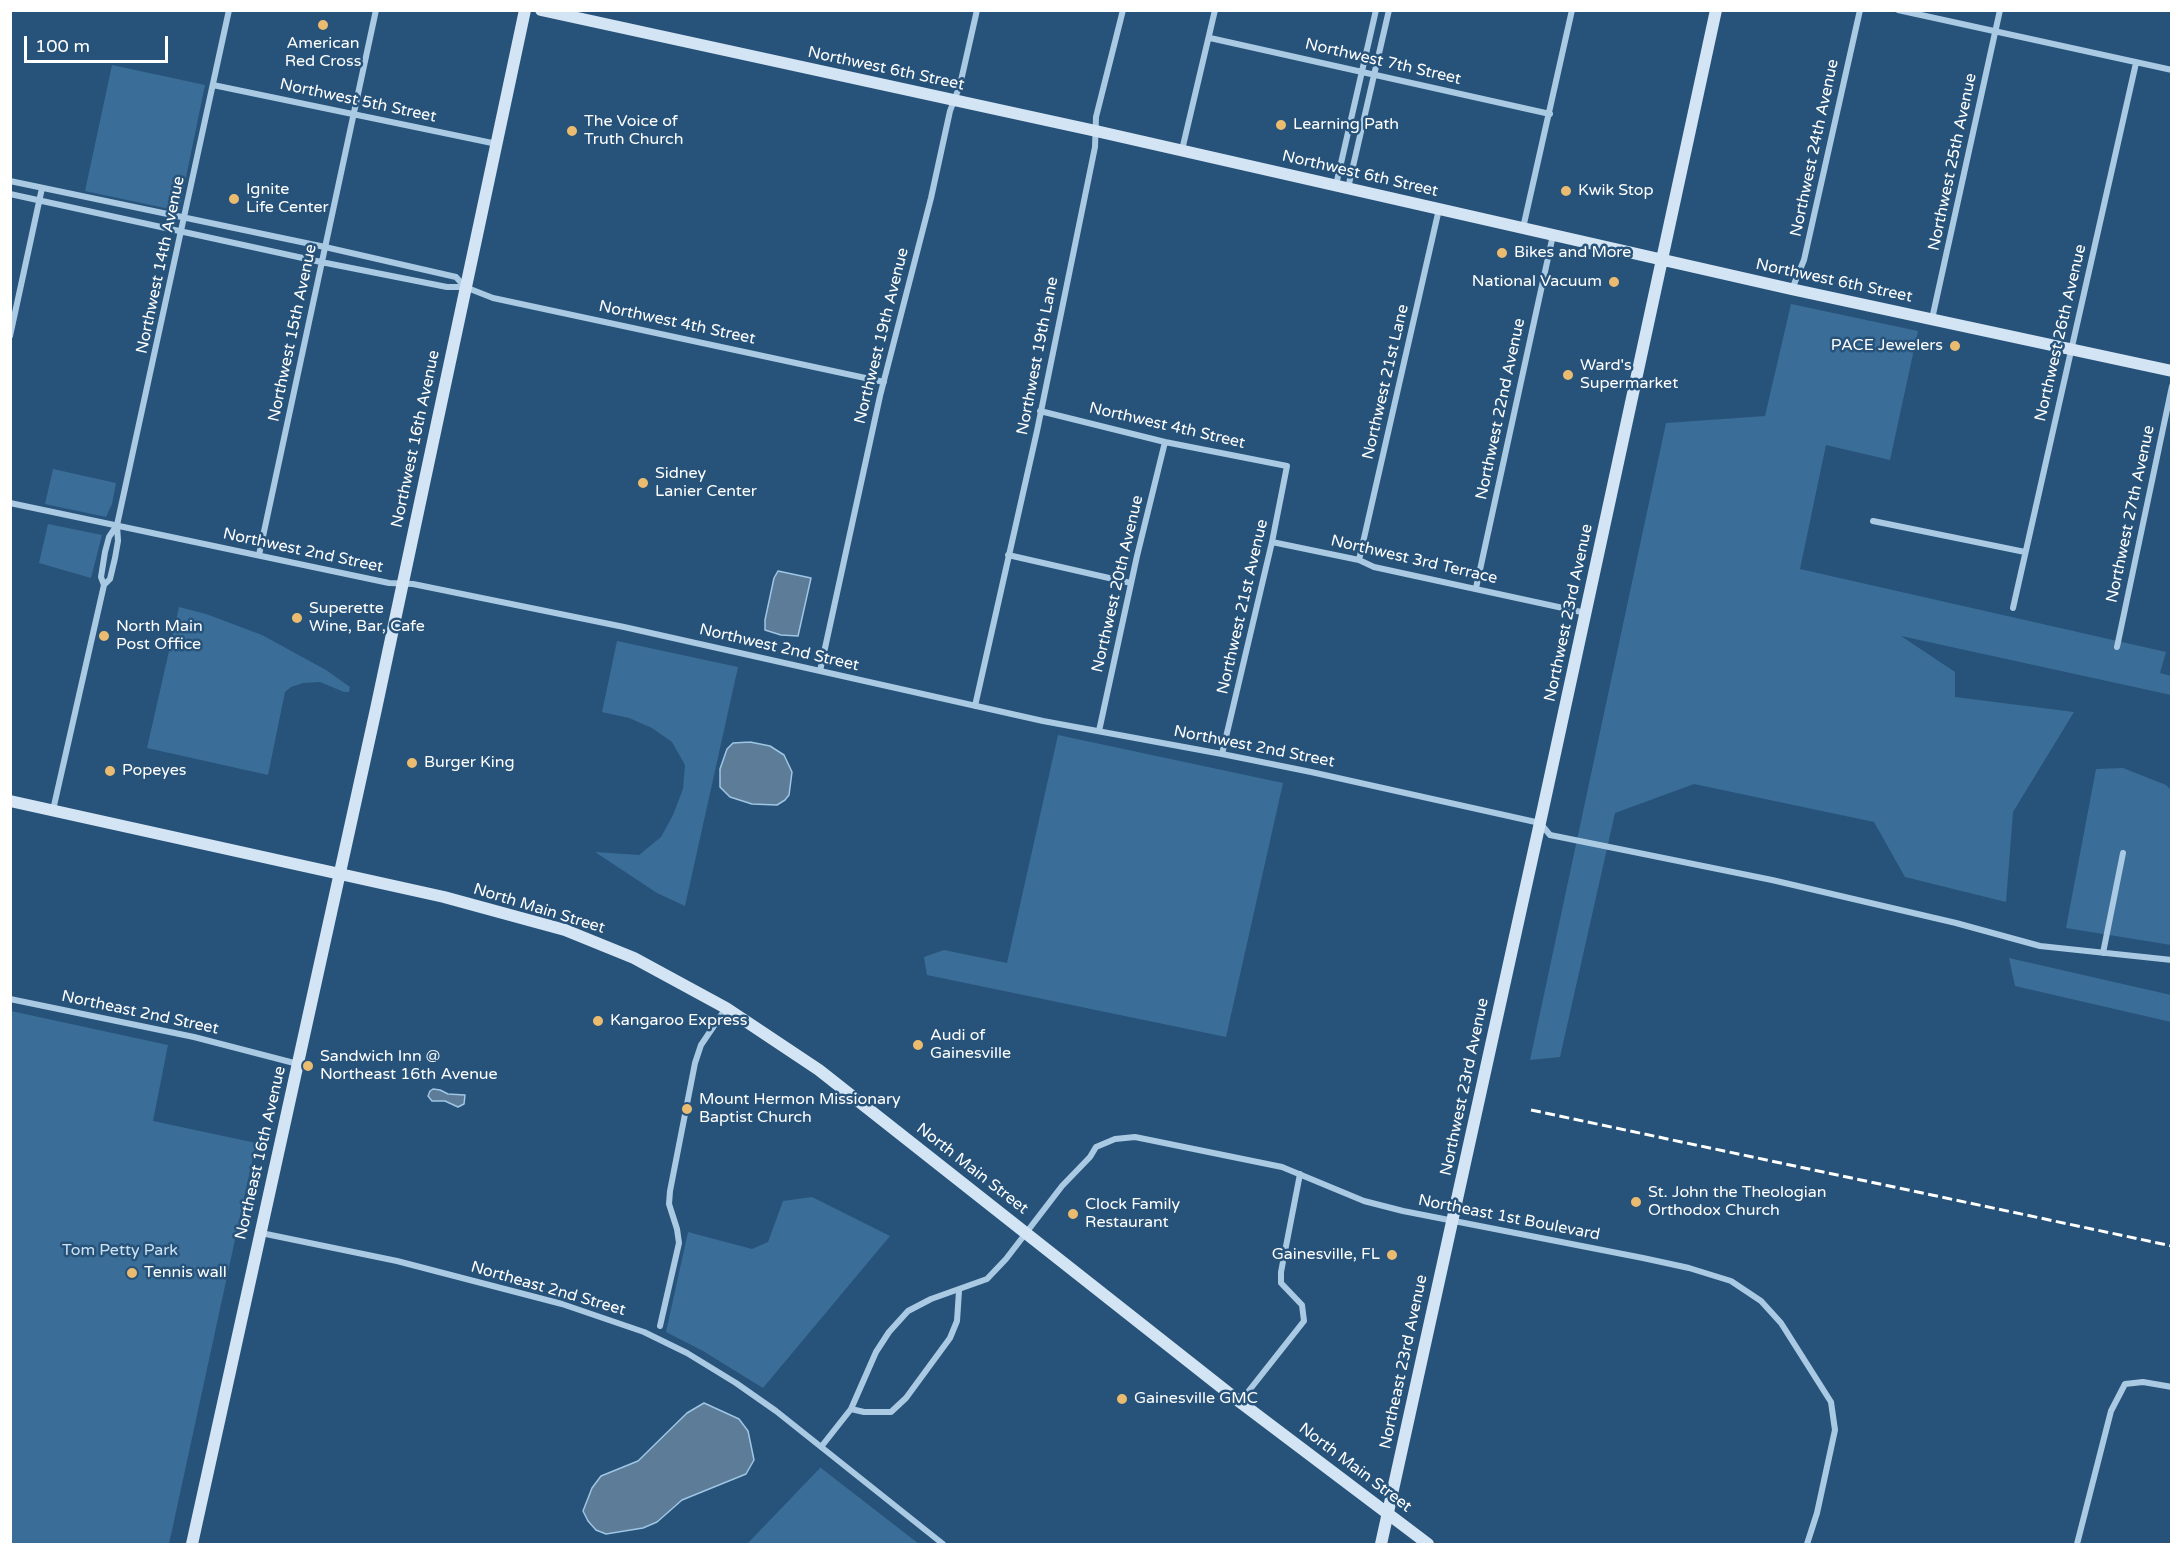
<!DOCTYPE html>
<style>
body{margin:0}
#map{position:relative;width:2182px;height:1555px;overflow:hidden;background:#27537a;font-family:"Varela Round",sans-serif}
canvas{display:block}
.frame{position:absolute;inset:0;border:12px solid #fff;pointer-events:none}
.scale{position:absolute;left:24px;top:36px;width:144px;height:27px;box-sizing:border-box;border:3px solid #fff;border-top:0;padding-left:8px;font-size:18px;line-height:21px;white-space:nowrap;color:#fff;-webkit-text-stroke:4px #27537a;paint-order:stroke}
</style>
<div id="map">
<canvas width="2182" height="1555"></canvas>
<div class="frame"></div>
<div class="scale">100 m</div>
</div>
<script>
const context = document.querySelector('canvas').getContext('2d');
context.lineJoin = 'round';
function fillPath(path, color) {
  context.fillStyle = color;
  context.fill(path, 'evenodd');
}
function toPath(rows) {
  const path = new Path2D();
  for (const r of rows) {
    path.moveTo(r[0], r[1]);
    for (let i = 2; i < r.length; i += 2) path.lineTo(r[i], r[i + 1]);
  }
  return path;
}
function trace(path, color, width, dash) {
  context.strokeStyle = color;
  context.lineWidth = width;
  context.lineCap = dash ? 'butt' : 'round';
  context.setLineDash(dash || []);
  context.stroke(path);
}
function write(font, color, halo, rows, align = 'center') {
  context.font = font + ' "Varela Round",sans-serif';
  context.lineWidth = 5;
  context.setLineDash([]);
  context.textBaseline = 'middle';
  context.strokeStyle = halo;
  context.fillStyle = color;
  for (const [text, x, y, turn = 0] of rows) {
    context.save();
    context.translate(x, y);
    context.rotate((+turn || 0) * Math.PI / 180);
    context.textAlign = isNaN(turn) ? turn : align;
    if (halo) context.strokeText(text, 0, 0);
    context.fillText(text, 0, 0);
    context.restore();
  }
}
const green = toPath([
 [112,65,205,85,179,211,85,191],
 [1791,304,1918,331,1890,460,1826,445,1800,569,2166,652,2160,673,2171,676,2171,695,1901,636,1955,672,1955,697,2074,712,2013,812,2006,902,1905,877,1874,822,1694,784,1615,813,1560,1057,1530,1060,1666,423,1765,416],
 [53,469,116,483,112,504,106,517,45,504],
 [48,524,102,535,91,578,39,563],
 [179,607,206,614,262,635,326,670,350,687,349,692,344,692,320,682,303,683,291,687,285,692,268,775,147,748],
 [617,641,738,667,685,906,657,893,595,852,639,855,661,837,673,815,683,789,685,765,672,742,652,728,629,718,602,712],
 [1058,735,1283,783,1226,1037,927,975,924,957,944,950,1007,963],
 [2123,768,2166,785,2172,791,2171,945,2066,928,2096,769],
 [2009,958,2171,995,2171,1022,2015,986],
 [11,1011,168,1045,153,1121,256,1143,169,1544,11,1544],
 [812,1197,890,1236,763,1388,703,1351,666,1332,688,1232,752,1249,768,1242,783,1201],
 [821,1467,821,1468,919,1544,747,1544]
]);
const water = toPath([
 [778,571,811,578,798,636,781,635,765,630,765,620,774,578,778,571],
 [750,742,770,746,784,755,792,772,789,795,785,800,777,805,752,804,730,797,720,787,720,769,727,749,733,743,750,742],
 [433,1089,440,1090,448,1094,465,1095,464,1104,458,1107,445,1101,432,1101,428,1096,430,1091,433,1089],
 [704,1403,739,1419,748,1431,754,1460,746,1474,682,1500,657,1522,643,1528,606,1534,596,1530,588,1521,583,1511,592,1488,601,1476,638,1461,687,1413,704,1403]
]);
const street = toPath([
 [1898,10,2172,70],
 [1210,38,1550,114],
 [213,85,497,144],
 [1182,150,1215,10],
 [10,181,325,247,456,277,465,287,493,298,884,382],
 [1336,185,1376,10],
 [1348,188,1389,10],
 [10,194,321,262,447,287,465,287],
 [1523,228,1572,10],
 [1792,289,1804,260,1860,10],
 [1932,319,2000,10],
 [10,336,42,188],
 [1040,411,1165,442,1287,466,1272,542,1222,754],
 [10,503,389,583,413,584,624,627,1043,721,1222,754,1311,772,1540,823,1550,835,1772,880,1956,923,2040,946,2172,960],
 [1873,521,2025,552],
 [1272,542,1359,560,1374,567,1586,613],
 [259,555,376,10],
 [1008,555,1131,583],
 [1359,560,1439,209],
 [104,585,101,577,105,552,109,537,117,525],
 [1476,588,1553,235],
 [2013,608,2136,63],
 [2117,647,2172,386],
 [820,671,880,396,931,198,950,111,960,85,977,10],
 [975,706,1037,431,1095,147,1096,117,1123,10],
 [1099,731,1137,556,1165,442],
 [53,810,104,585,110,579,115,558,118,541,117,525,229,10],
 [2103,953,2123,853],
 [10,999,194,1037,298,1064],
 [261,1233,397,1261,562,1304,644,1332,687,1353,736,1383,776,1411,943,1544],
 [660,1326,679,1243,677,1229,669,1204,670,1191,695,1063,701,1045,726,1008],
 [1240,1402,1304,1321,1302,1305,1281,1283,1281,1272,1300,1174],
 [851,1409,864,1412,891,1412,906,1398,950,1338,957,1321,959,1291],
 [821,1447,851,1409,876,1352,889,1332,908,1311,931,1299,987,1279,1006,1259,1062,1186,1090,1157,1096,1147,1115,1139,1135,1137,1282,1167,1364,1201,1403,1211,1643,1258,1689,1268,1731,1281,1761,1301,1781,1323,1831,1402,1835,1430,1817,1513,1807,1544],
 [2077,1544,2111,1411,2125,1384,2143,1382,2172,1387]
]);
const secondary = toPath([
 [541,10,1096,131,1791,289,2172,371],
 [10,801,444,897,565,930,634,958,726,1008,819,1070,1240,1402,1428,1544],
 [192,1544,376,709,525,10],
 [1381,1544,1543,809,1716,10]
]);
const rail = toPath([
 [1531,1110,2172,1246]
]);
const markers = [
 [323,25,6,"#ebbc70"],
 [1281,125,6,"#ebbc70"],
 [572,131,6,"#ebbc70"],
 [1566,191,6,"#ebbc70"],
 [234,199,6,"#ebbc70"],
 [1502,253,6,"#ebbc70"],
 [1614,282,6,"#ebbc70"],
 [1955,346,6,"#ebbc70"],
 [1568,375,6,"#ebbc70"],
 [643,483,6,"#ebbc70"],
 [297,618,6,"#ebbc70"],
 [104,636,6,"#ebbc70"],
 [412,763,6,"#ebbc70"],
 [110,771,6,"#ebbc70"],
 [598,1021,6,"#ebbc70"],
 [918,1045,6,"#ebbc70"],
 [308,1066,6,"#ebbc70"],
 [687,1109,6,"#ebbc70"],
 [1636,1202,6,"#ebbc70"],
 [1073,1214,6,"#ebbc70"],
 [1392,1255,6,"#ebbc70"],
 [132,1273,6,"#ebbc70"],
 [1122,1399,6,"#ebbc70"]
];
const poiNames = [
 ["American",323,44,"center"],
 ["Red Cross",323,62,"center"],
 ["The Voice of",584,122],
 ["Truth Church",584,140],
 ["Learning Path",1293,125],
 ["Ignite",246,190],
 ["Life Center",246,208],
 ["Kwik Stop",1578,191],
 ["Bikes and More",1514,253],
 ["National Vacuum",1602,282,"right"],
 ["PACE Jewelers",1943,346,"right"],
 ["Ward's",1580,366],
 ["Supermarket",1580,384],
 ["Sidney",655,474],
 ["Lanier Center",655,492],
 ["Superette",309,609],
 ["Wine, Bar, Cafe",309,627],
 ["North Main",116,627],
 ["Post Office",116,645],
 ["Burger King",424,763],
 ["Popeyes",122,771],
 ["Kangaroo Express",610,1021],
 ["Audi of",930,1036],
 ["Gainesville",930,1054],
 ["Sandwich Inn @",320,1057],
 ["Northeast 16th Avenue",320,1075],
 ["Mount Hermon Missionary",699,1100],
 ["Baptist Church",699,1118],
 ["St. John the Theologian",1648,1193],
 ["Orthodox Church",1648,1211],
 ["Clock Family",1085,1205],
 ["Restaurant",1085,1223],
 ["Gainesville, FL",1380,1255,"right"],
 ["Tennis wall",144,1273],
 ["Gainesville GMC",1134,1399]
];
const streetNames = [
 ["Northwest 7th Street",1383,62,13],
 ["Northwest 6th Street",886,69,12],
 ["Northwest 5th Street",358,101,12],
 ["Northwest 24th Avenue",1815,148,-78],
 ["Northwest 25th Avenue",1953,162,-78],
 ["Northwest 6th Street",1360,174,13],
 ["Northwest 14th Avenue",161,265,-78],
 ["Northwest 6th Street",1834,281,12],
 ["Northwest 4th Street",677,323,12],
 ["Northwest 15th Avenue",293,333,-78],
 ["Northwest 26th Avenue",2061,333,-77],
 ["Northwest 19th Avenue",882,336,-76],
 ["Northwest 19th Lane",1038,356,-79],
 ["Northwest 21st Lane",1386,382,-77],
 ["Northwest 22nd Avenue",1501,409,-78],
 ["Northwest 4th Street",1167,426,13],
 ["Northwest 16th Avenue",416,439,-78],
 ["Northwest 27th Avenue",2131,514,-78],
 ["Northwest 2nd Street",303,551,12],
 ["Northwest 3rd Terrace",1414,560,13],
 ["Northwest 20th Avenue",1118,584,-77],
 ["Northwest 21st Avenue",1243,607,-77],
 ["Northwest 23rd Avenue",1569,613,-78],
 ["Northwest 2nd Street",779,648,13],
 ["Northwest 2nd Street",1254,747,11],
 ["North Main Street",539,909,17],
 ["Northeast 2nd Street",140,1013,12],
 ["Northwest 23rd Avenue",1465,1087,-78],
 ["Northeast 16th Avenue",261,1153,-77],
 ["North Main Street",972,1169,38],
 ["Northeast 1st Boulevard",1509,1218,11],
 ["Northeast 2nd Street",548,1289,16],
 ["Northeast 23rd Avenue",1404,1362,-78],
 ["North Main Street",1355,1468,37]
];
const parkNames = [
 ["Tom Petty Park",120,1251]
];
fillPath(green, '#3a6d97');
fillPath(water, '#5c7c98');
trace(water, '#9fc6e4', 1.5);
trace(street, '#aacae3', 6);
trace(secondary, '#d3e4f4', 12);
trace(rail, '#fff', 3, [10, 4.5]);
for (const [x, y, r, color] of markers) {
  const dot = new Path2D();
  dot.arc(x, y, r, 0, 2 * Math.PI);
  context.fillStyle = color;
  context.fill(dot);
  trace(dot, '#27537a', 2);
}
write('16px', '#fff', '#27537a', poiNames, 'left');
write('16px', '#fff', '#27537a', streetNames);
write('16px', '#cde2f3', '#27537a', parkNames);
</script>
